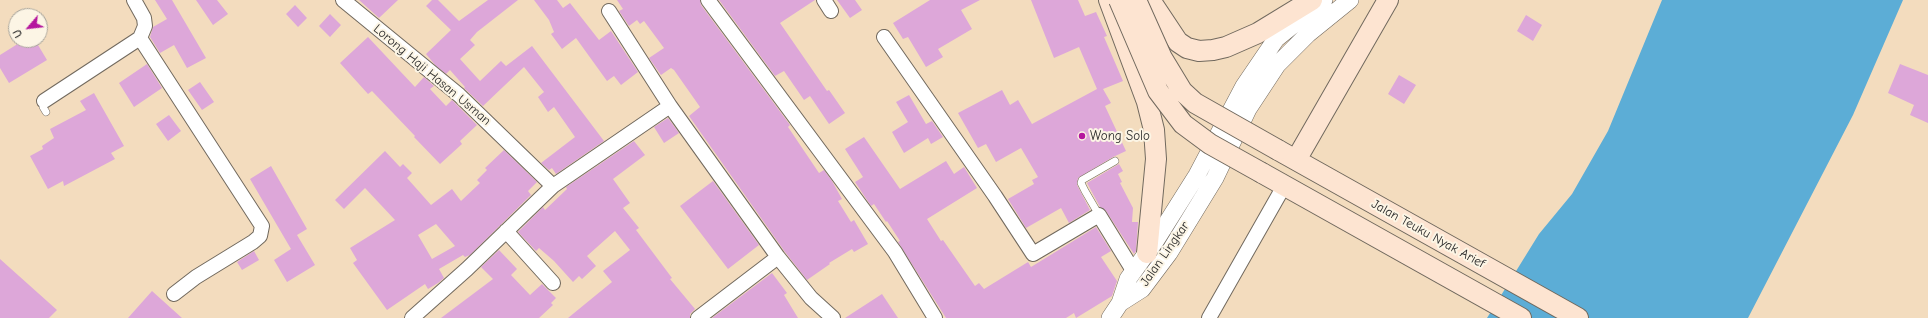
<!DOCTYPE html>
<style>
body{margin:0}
#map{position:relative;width:1928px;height:318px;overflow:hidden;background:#f3dcbe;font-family:"Comic Neue",sans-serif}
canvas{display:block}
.north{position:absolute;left:8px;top:8px;width:40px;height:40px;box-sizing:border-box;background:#fcf5e5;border:1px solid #a8a49b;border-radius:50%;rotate:242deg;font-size:11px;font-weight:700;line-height:16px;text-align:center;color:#2b2b2b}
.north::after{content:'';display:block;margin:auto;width:14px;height:18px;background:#b5179e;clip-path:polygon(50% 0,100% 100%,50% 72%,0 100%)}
</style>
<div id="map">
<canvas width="1928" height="318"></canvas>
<div class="north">U</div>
</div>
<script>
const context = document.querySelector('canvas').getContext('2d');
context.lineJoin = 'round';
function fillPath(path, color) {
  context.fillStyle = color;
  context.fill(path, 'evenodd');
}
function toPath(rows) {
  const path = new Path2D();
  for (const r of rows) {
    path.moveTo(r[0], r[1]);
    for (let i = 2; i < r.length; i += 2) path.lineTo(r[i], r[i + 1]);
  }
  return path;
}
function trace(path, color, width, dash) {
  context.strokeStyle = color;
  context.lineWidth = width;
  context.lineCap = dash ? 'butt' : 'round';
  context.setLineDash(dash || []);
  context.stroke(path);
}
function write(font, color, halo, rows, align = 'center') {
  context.font = font + ' "Comic Neue",sans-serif';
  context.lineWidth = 4;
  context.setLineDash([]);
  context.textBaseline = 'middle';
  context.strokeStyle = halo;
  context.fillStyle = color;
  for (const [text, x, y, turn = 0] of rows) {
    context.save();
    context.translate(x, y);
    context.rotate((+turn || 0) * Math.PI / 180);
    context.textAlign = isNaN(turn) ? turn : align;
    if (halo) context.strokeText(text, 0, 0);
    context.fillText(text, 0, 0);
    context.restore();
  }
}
const water = toPath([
 [1662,0,1903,0,1853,115,1748,318,1487,318,1539,234,1572,194,1608,131]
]);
const building = toPath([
 [155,0,172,0,206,58,187,68,174,45,160,53,150,37,153,27,167,19],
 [196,0,217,0,228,14,213,25],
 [359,0,398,0,379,18],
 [432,0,438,0,459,21,488,0,518,0,477,32,470,40,475,45,460,59,480,81,501,61,506,66,532,46,604,141,556,174,552,168,549,170,541,163,575,137,554,107,548,112,538,97,544,92,524,67,483,106,464,88,465,87,450,70,446,74,436,66,426,54,451,30,426,6],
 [534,0,557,0,563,8,570,3,599,40,611,31,638,72,621,85,614,76,607,81,576,38,562,49,551,34,554,32,549,20],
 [617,0,700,0,701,5,790,125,788,127,819,173,824,170,832,181,842,199,838,201,851,222,854,220,868,244,854,252,852,249,829,263,830,264,807,280,785,252,689,116,700,107,674,70,671,68,661,75,649,58,664,48,644,21,640,24,637,20,629,26,619,11,623,9],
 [719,0,815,0,780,23,827,91,829,90,845,113,829,124,810,96,804,100,784,71,775,76],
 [837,0,855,0,862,10,850,18],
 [930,0,980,0,961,10,972,29,938,49,943,57,926,67,908,37,903,39,893,23],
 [1031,0,1078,0,1085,16,1096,12,1107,36,1104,37,1123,81,1103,89,1111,103,1105,106,1126,151,1113,157,1078,178,1077,185,1090,210,1069,223,1061,208,1026,228,1008,199,1034,184,1032,180,1038,177,1021,148,996,162,986,144,978,148,958,113,1002,90,1010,105,1018,100,1032,124,1097,89,1079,47,1054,58],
 [295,5,307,18,298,27,286,14],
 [330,14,341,25,330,37,319,26],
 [1526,15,1542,25,1533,41,1517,31],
 [368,37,415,87,424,77,434,86,430,89,446,106,452,100,477,125,460,141,462,144,440,164,414,137,415,136,372,91,368,94,340,63],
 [24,40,35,40,47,60,9,83,0,68,0,55],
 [147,64,162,88,134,107,119,83],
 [1900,64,1928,75,1928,123,1910,115,1914,105,1888,93],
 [1399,75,1416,85,1404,104,1388,94],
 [200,82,214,102,202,110,188,90],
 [94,93,124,146,111,153,115,159,64,186,63,181,48,189,30,156,43,149,42,146,54,138,50,129,86,110,80,101],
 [909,95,926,124,932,121,943,137,931,144,928,138,904,153,892,132,908,122,896,102],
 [169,115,181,131,168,141,156,124],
 [668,118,679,133,664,143,654,127],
 [864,137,900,189,946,161,954,174,964,167,977,188,927,219,941,241,943,240,975,286,979,283,984,289,1028,262,1031,267,1096,227,1111,251,1101,257,1117,281,1112,296,1076,318,1074,313,1066,318,946,318,898,242,900,241,887,221,886,222,874,204,871,206,855,182,863,177,845,149],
 [634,141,645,155,613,179,630,203,623,208,639,228,636,230,672,278,670,279,695,309,690,314,690,318,568,318,612,282,603,271,630,250,615,231,587,256,596,266,582,279,579,276,573,282,554,261,539,248,536,251,518,232,543,207,545,210,567,189,566,187],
 [504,150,537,182,528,191,531,195,470,255,465,257,463,255,439,269,444,278,438,283,428,289,425,284,387,310,353,263,357,260,350,248,395,220,365,188,344,209,335,200,385,151,400,167,403,164,412,173,407,178,431,205,452,189,461,201,480,183,477,180,487,170,485,168],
 [436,224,455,246,432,259,418,235],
 [1119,164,1123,171,1118,174,1122,182,1120,183,1133,208,1132,222,1138,222,1136,251,1134,254,1106,211,1100,207,1087,183],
 [271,166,307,229,297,235,315,265,287,282,274,260,291,249,250,179],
 [713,181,759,245,728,269,680,206],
 [499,250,517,269,511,275,530,295,542,284,556,298,551,303,553,305,539,318,441,318,493,279,481,267],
 [254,251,259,260,242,270,237,262],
 [0,259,57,310,49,318,0,318],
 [772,273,787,293,784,295,798,318,712,318],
 [152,291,182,318,128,318],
 [882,294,898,318,845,318]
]);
const service = toPath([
 [44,101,43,107,46,112],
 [1099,215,1085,191,1081,183,1082,180,1115,161]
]);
const minor = toPath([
 [343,0,459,95,553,186],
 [708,0,895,252,935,318],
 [824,0,831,11],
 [609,11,670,106],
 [884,37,995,196,1033,254,1099,215,1134,272],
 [140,38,262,226,260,236,253,242,196,277,174,294],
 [44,101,140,38,145,26,144,18,134,0],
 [506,231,553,283],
 [412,318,467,269,553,186,670,106,778,257,811,298,833,318],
 [698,318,778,257],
 [1209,318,1284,186]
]);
const tertiary = toPath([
 [1120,303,1142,289,1169,253,1215,178,1248,109,1277,65,1308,34,1350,0],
 [1110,318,1120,303,1128,279,1156,240,1197,175,1244,86,1276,39,1324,0]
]);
const secondary = toPath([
 [1109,0,1147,102,1154,130,1156,159,1147,253],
 [1150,0,1178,42,1187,48,1199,51,1213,50,1226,47,1258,33,1312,0],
 [1278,150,1578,318],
 [1296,160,1388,0],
 [1262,173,1521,318]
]);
const secondaryBridge = toPath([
 [1119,0,1158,91,1183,124,1210,144,1262,173],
 [1136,0,1162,58,1182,91,1195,103,1278,150]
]);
const markers = [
 [1082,136,4,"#b5179e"]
];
const streetNames = [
 ["Lorong Haji Hasan Usman",432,75,40],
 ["Jalan Teuku Nyak Arief",1428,234,29],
 ["Jalan Lingkar",1165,254,-55]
];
const poiNames = [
 ["Wong Solo",1090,136]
];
fillPath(water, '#5cadd6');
fillPath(building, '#dda7d9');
trace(service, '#71695e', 8);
trace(minor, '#71695e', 16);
trace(tertiary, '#71695e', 18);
trace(secondary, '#71695e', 22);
trace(service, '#fff', 7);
trace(minor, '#fff', 14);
trace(tertiary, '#fff', 17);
trace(secondary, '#fde4d1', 20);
trace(secondaryBridge, '#71695e', 22, []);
trace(secondaryBridge, '#fde4d1', 20);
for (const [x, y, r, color] of markers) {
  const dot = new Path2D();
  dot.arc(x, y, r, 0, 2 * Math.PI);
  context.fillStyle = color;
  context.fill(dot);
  trace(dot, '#fcf5e5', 1.5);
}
write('13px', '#2b2b2b', '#fcf5e5', streetNames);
write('13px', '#2b2b2b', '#fcf5e5', poiNames, 'left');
</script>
